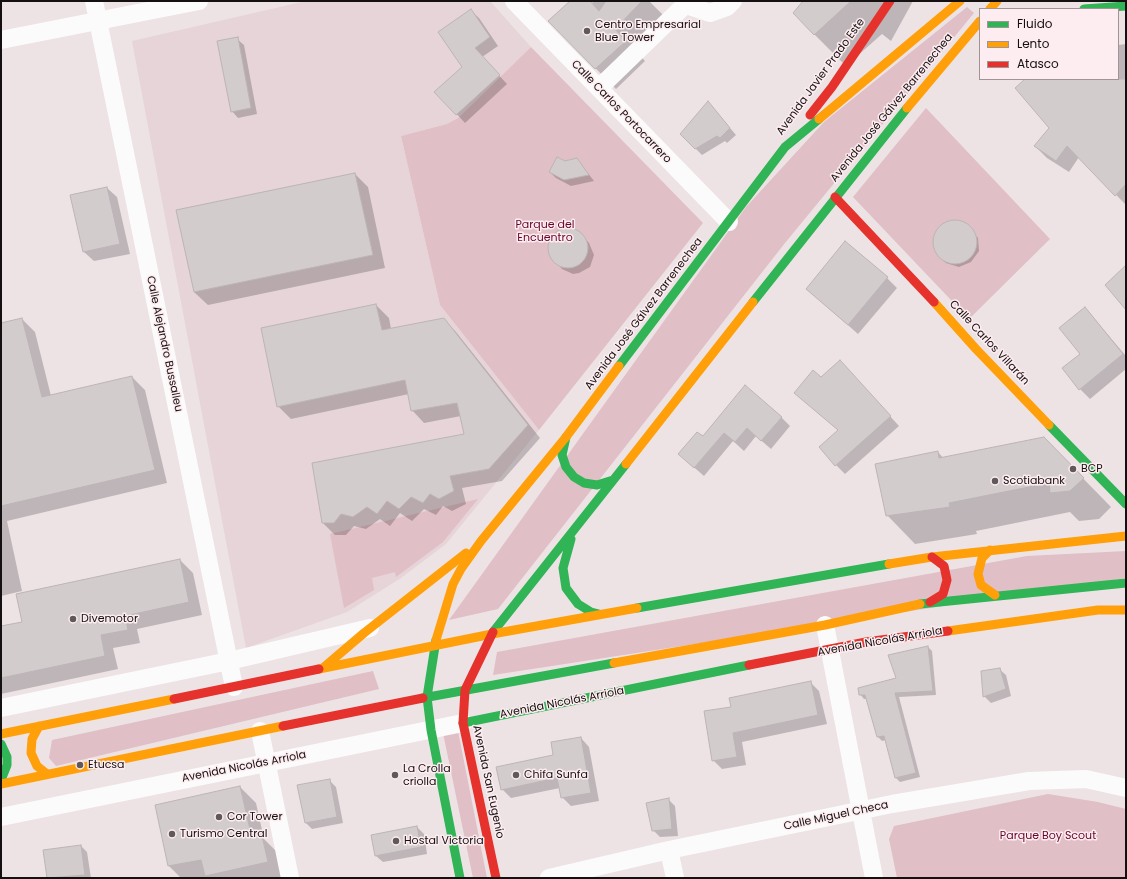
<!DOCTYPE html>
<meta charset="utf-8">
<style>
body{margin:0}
#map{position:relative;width:1127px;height:879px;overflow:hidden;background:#ede3e5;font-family:Poppins,sans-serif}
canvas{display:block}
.frame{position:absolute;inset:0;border:2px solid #140f10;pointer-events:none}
.legend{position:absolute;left:979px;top:8px;width:140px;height:72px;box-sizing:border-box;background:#feedf0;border:1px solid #a09496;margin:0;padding:5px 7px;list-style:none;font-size:12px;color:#140f10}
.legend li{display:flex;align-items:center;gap:8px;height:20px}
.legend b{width:20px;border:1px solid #a09496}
</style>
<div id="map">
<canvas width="1127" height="879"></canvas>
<div class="frame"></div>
<ul class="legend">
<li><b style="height:5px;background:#30b455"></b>Fluido</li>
<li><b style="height:5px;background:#ff9f0a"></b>Lento</li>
<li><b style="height:5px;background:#e5322d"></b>Atasco</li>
</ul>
</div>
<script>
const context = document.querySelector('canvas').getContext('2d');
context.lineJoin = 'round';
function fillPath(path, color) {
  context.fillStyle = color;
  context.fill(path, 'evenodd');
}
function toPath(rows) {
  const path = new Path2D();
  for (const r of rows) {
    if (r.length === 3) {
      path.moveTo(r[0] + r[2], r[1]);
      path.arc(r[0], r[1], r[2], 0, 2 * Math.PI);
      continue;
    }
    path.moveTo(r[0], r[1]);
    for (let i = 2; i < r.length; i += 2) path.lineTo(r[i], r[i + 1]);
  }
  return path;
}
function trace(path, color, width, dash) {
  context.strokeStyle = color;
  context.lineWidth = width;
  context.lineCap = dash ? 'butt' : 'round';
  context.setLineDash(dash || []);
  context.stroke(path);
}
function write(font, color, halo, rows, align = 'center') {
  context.font = font + ' Poppins,sans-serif';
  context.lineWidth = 3;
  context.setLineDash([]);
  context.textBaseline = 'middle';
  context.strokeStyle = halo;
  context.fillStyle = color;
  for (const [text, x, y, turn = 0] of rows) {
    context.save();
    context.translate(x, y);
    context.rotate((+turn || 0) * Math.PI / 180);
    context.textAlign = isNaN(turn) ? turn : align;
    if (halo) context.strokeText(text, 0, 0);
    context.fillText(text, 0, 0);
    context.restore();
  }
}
const built = toPath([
 [306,1,490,1,531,47,458,118,447,124,401,136,440,305,539,430,446,544,401,578,347,612,246,648,132,41]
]);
const green = toPath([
 [967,7,974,13,785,243,498,609,449,620,746,207,824,122],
 [531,47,703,223,539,430,440,305,401,136,447,124,458,118],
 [926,108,1050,239,969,319,853,197],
 [478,499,443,542,396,577,395,572,372,578,374,590,344,608,330,534],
 [1126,551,1126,578,493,675,497,652,1027,556],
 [373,671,379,689,56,766,49,758,52,740],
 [458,731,487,878,473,878,443,733],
 [1048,794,1098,802,1126,809,1126,878,897,878,889,839,894,826]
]);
const shadow = toPath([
 [571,1,589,1,592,3,594,1,649,1,665,17,635,50,645,61,616,89,549,21],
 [805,1,913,1,891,41,882,34,846,66,814,34],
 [470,10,479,18,498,46,482,57,507,84,465,123,436,92,463,67],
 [237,39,244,45,257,114,238,118,232,111],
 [1126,44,1126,205,1079,157,1069,172,1047,158,1035,146,1050,128,1027,79,1118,79,1118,45],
 [708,102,736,135,727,143,725,141,702,155,681,134],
 [577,159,594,181,571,186,556,178,550,172,565,162],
 [355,174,368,187,385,268,208,305,194,292],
 [107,188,117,197,130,254,94,261,84,252],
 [951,221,965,224,978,238,979,251,971,262,959,267,946,263,937,254,933,240,939,227],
 [565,229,571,229,583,236,589,243,594,255,590,267,579,273,573,274,562,269,552,257,549,246,554,235],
 [887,278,897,288,858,334,807,289],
 [376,305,389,318,391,329,443,319,456,332,540,438,502,481,462,488,466,504,452,511,443,506,436,515,424,509,412,521,400,513,390,526,380,519,366,529,354,526,346,535,335,535,323,523,466,434,461,416,424,423,412,410,409,394,291,419,278,406],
 [1085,308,1126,356,1126,369,1090,399,1080,389],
 [22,319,35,332,51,396,132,377,145,390,167,483,7,521,22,591,1,596,1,324],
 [840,361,899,426,845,474,836,465,839,431,795,393,821,378],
 [781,417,790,426,771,449,756,436,744,451,733,441,704,476,689,463,703,438],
 [938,452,944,459,1070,465,1111,507,1099,519,1079,521,1070,512,976,531,977,534,915,544,887,515],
 [180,560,193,573,202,615,137,629,140,643,113,648,118,669,1,694,1,627,23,623],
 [928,647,932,651,936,695,899,697,920,777,900,782,896,778,886,740,882,741,878,737,868,699,864,699,860,694,898,679],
 [999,669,1006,675,1011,696,991,703,984,696],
 [810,682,819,691,827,724,742,742,746,765,722,769,713,760,732,707],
 [581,738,589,747,599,801,571,806,562,797,560,788,511,798,502,789],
 [329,780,336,787,343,823,312,829,306,823],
 [240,787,256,803,264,839,278,853,281,878,181,878,169,866,156,806],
 [668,799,675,806,678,836,660,837,653,830],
 [417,827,424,834,427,854,383,862,376,856],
 [81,846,87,852,91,878,48,878,44,851]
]);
const building = toPath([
 [570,1,590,1,599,11,606,1,642,1,615,29,626,41,595,69,548,21,570,1],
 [803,1,851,1,814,35,793,13,803,1],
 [471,9,490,37,475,48,500,75,456,115,434,92,462,67,438,32,471,9],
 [238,37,251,108,231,112,217,41,238,37],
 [1025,79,1126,79,1126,184,1115,196,1067,146,1056,161,1034,146,1049,128,1015,88,1025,79],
 [708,101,730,128,720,138,717,136,695,149,680,134,708,101],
 [557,157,565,161,577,158,589,175,564,180,549,172,557,157],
 [355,173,373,255,194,292,176,210,355,173],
 [107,187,120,244,83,252,70,195,107,187],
 [955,242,22],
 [568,248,20],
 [845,241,888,277,848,325,806,289,845,241],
 [1126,265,1126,310,1105,285,1126,265],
 [376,304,382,330,444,318,528,425,489,469,450,476,454,491,439,499,430,494,423,503,411,497,399,509,387,501,377,514,367,507,353,517,341,514,334,523,322,523,312,463,464,434,457,403,411,411,405,380,277,407,261,328,376,304],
 [1085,307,1123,354,1079,390,1062,368,1080,354,1059,328,1085,307],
 [22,318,42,397,132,376,155,470,1,506,1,323,22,318],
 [840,360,891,416,835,466,819,447,838,430,794,393,813,370,821,377,840,360],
 [745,385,782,417,761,441,747,428,735,442,724,433,694,468,678,454,697,432,703,436,745,385],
 [1044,437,1084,478,1070,491,1050,493,1049,483,949,503,950,507,886,516,875,464,938,451,939,458,1044,437],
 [180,559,189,602,125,616,128,630,101,635,105,656,1,678,1,626,22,622,16,594,180,559],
 [928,646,933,691,895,693,916,773,895,778,884,736,877,737,865,695,859,695,858,688,896,678,888,655,928,646],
 [1000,668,1006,689,983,697,981,671,1000,668],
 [811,681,818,715,733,733,737,757,712,761,704,711,731,707,729,698,811,681],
 [581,737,591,793,561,798,557,778,501,790,496,767,553,755,551,742,581,737],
 [330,779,337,817,305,823,297,785,330,779],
 [240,786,252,838,262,836,268,862,205,876,201,860,168,866,155,805,240,786],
 [669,798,672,829,652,831,646,803,669,798],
 [417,826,421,847,375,856,371,835,417,826],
 [81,845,85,875,47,878,43,850,81,845]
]);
const street = toPath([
 [94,1,234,687],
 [514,1,729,222],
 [687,1,692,7,710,13,727,7,733,1],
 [1,40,199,1],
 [599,88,688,2],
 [825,625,874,878],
 [1,708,229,661,370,628],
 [260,731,290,878],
 [1,817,463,723],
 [669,850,675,878],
 [549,878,669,850,892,804,1029,781,1086,779,1126,788]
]);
const fast = toPath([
 [1084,9,1126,6],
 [753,302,907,108],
 [619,366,785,147,819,119],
 [1049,425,1126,504],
 [566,437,562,455,566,467,574,477,584,483,597,485,613,480],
 [571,539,563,568,566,588,578,604,591,612,599,614],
 [920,604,1126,583],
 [637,608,889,564],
 [493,632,626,464],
 [436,640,427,697,431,730,460,878],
 [423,698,614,663],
 [463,723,749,665],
 [1,744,7,757,7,765,1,780]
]);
const slow = toPath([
 [990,9,997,1],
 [907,108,980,21],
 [819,119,960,1],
 [934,302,976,349,1049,425],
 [626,464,753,302],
 [990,550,982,558,978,574,981,585,995,595],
 [889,564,932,557,1126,536],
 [948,631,1098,610,1126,610],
 [436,640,453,584,461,569,481,541,566,437,619,366],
 [614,663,825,625,920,604],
 [323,668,364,633,466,553],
 [319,669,492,634,637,608],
 [39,726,32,739,31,753,37,766,47,774],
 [1,734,174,699],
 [1,784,283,726]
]);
const jam = toPath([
 [810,115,832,87,890,1],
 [835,197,934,302],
 [930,602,943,594,947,580,944,566,932,557],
 [493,632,465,690,463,723,496,878],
 [749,665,866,642,948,631],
 [174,699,319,669],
 [283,726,423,698]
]);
const markers = [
 [587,31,4,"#60595b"],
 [1073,469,4,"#60595b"],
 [995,481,4,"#60595b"],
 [73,619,4,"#60595b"],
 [80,765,4,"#60595b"],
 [395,775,4,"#60595b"],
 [516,775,4,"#60595b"],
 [219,817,4,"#60595b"],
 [172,834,4,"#60595b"],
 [396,841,4,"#60595b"]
];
const poiNames = [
 ["Centro Empresarial",595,25],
 ["Blue Tower",595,38],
 ["BCP",1081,469],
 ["Scotiabank",1003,481],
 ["Divemotor",81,619],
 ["Etucsa",88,765],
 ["La Crolla",403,769],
 ["criolla",403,782],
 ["Chifa Sunfa",524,775],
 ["Cor Tower",227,817],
 ["Turismo Central",180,834],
 ["Hostal Victoria",404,841]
];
const streetNames = [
 ["Avenida Javier Prado Este",821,77,-54],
 ["Avenida José Gálvez Barrenechea",892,108,-51],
 ["Calle Carlos Portocarrero",621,112,46],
 ["Avenida José Gálvez Barrenechea",644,314,-53],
 ["Calle Carlos Villarán",989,343,47],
 ["Calle Alejandro Bussalleu",164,344,78],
 ["Avenida Nicolás Arriola",880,642,-10],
 ["Avenida Nicolás Arriola",562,703,-11],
 ["Avenida Nicolás Arriola",244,767,-11],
 ["Avenida San Eugenio",488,782,78],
 ["Calle Miguel Checa",836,816,-12]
];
const parkNames = [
 ["Parque del",545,225],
 ["Encuentro",545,238],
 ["Parque Boy Scout",1048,836]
];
fillPath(built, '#e6d4d8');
fillPath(green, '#e0bfc6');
fillPath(shadow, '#0003');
fillPath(building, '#d3cccd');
trace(building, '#bcb4b6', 1);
trace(street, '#fcfbfb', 18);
trace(fast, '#30b455', 9);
trace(slow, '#ff9f0a', 9);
trace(jam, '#e5322d', 9);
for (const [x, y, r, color] of markers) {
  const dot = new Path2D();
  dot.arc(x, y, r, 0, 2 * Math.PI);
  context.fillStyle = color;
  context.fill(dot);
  trace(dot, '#feedf0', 1.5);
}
write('11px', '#140f10', '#feedf0', poiNames, 'left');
write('11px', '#140f10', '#feedf0', streetNames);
write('11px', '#67042d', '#feedf0', parkNames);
</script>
